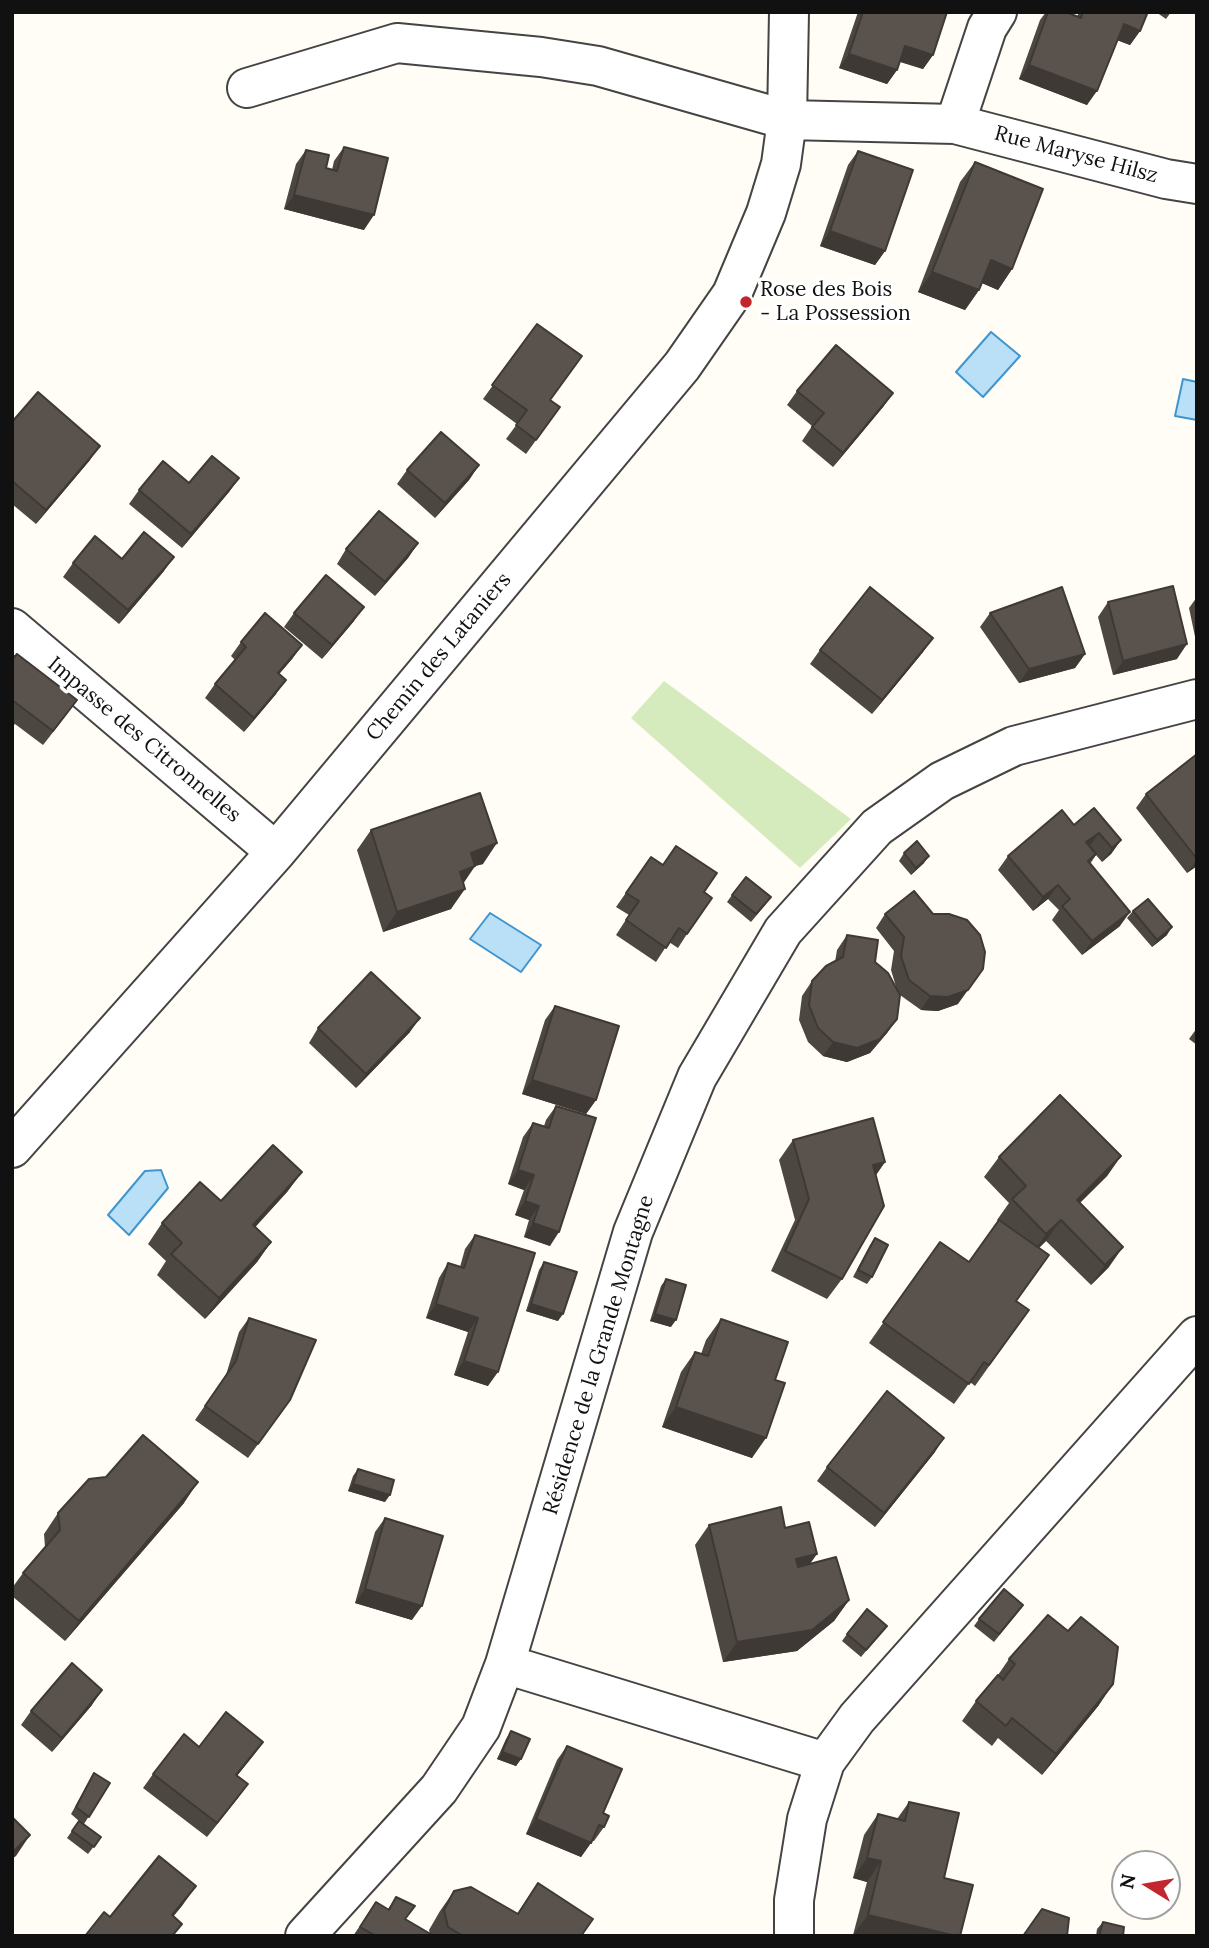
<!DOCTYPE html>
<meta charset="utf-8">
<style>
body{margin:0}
#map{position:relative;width:1209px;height:1948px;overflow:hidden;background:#fffdf5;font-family:Lora,serif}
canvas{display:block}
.frame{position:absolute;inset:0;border:14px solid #111;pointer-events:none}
.north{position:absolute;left:1111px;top:1850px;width:70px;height:70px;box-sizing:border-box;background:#fff;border:2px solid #a0a0a0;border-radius:50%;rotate:281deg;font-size:19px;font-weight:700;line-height:28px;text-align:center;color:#111}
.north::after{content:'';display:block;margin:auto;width:24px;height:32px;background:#c4262e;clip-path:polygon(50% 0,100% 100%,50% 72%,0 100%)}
</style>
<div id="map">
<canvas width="1209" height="1948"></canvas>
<div class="frame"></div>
<div class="north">N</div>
</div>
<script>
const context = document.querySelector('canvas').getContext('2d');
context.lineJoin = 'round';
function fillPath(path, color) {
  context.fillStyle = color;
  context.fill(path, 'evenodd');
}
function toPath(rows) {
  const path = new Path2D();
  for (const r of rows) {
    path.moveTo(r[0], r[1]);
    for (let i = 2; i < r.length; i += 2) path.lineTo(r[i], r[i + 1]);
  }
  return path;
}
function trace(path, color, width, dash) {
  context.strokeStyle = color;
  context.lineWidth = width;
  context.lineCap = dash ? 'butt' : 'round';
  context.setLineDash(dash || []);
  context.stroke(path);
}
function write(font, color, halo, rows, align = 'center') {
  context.font = font + ' Lora,serif';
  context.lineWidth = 7;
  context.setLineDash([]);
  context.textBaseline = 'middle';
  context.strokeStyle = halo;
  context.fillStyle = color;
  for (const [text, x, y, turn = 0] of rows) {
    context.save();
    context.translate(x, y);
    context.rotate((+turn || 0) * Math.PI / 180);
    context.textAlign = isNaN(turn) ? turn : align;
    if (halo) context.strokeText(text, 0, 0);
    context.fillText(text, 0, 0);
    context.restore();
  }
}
const green = toPath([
 [664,681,851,819,800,868,631,718]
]);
const water = toPath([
 [991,332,1020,356,983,397,956,372,991,332],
 [1183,379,1197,382,1197,420,1175,416,1183,379],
 [490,913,541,945,521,972,470,939,490,913],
 [161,1170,168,1188,129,1235,108,1215,145,1171,161,1170]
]);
const minor = toPath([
 [247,88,397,43,541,57,598,66,787,120,955,124,987,28,997,12],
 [955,124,1166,179,1197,184],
 [12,628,276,852],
 [12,1148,276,852,682,366,732,294,766,213,781,164,787,120,789,12],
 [505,1664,825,1762],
 [305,1936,439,1789,481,1727,505,1664,633,1232,697,1077,783,931,877,827,942,781,1014,746,1197,699],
 [794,1936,794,1900,807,1819,825,1762,857,1718,1197,1336]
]);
const wall = toPath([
 [858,12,947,12,933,55,923,69,900,62,897,70,887,84,839,68],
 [1046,12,1066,12,1077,17,1079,12,1142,12,1140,31,1130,45,1117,40,1087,105,1019,79,1040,20],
 [1156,12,1171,12,1166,19],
 [344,147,364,230,284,209,296,164,306,150,326,168,332,170,334,161],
 [858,151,885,251,875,265,820,246,848,165],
 [975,162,1012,269,998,290,982,283,979,290,965,310,918,292,960,182],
 [537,324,550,400,560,407,526,454,506,439,517,424,483,399],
 [797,391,893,393,883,407,833,467,802,441,812,426,787,405],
 [12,422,90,460,36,524,12,504],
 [479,465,469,480,435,518,397,484,407,470],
 [239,478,229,492,182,548,129,504,139,490,189,483],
 [418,543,408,558,375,596,337,564,346,549],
 [122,559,164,571,119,624,63,577,73,563],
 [1197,597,1197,646,1189,608],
 [1108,602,1177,659,1113,675,1098,617],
 [294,613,354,621,322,659,284,627],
 [990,613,1085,654,1075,668,1019,683,980,627],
 [241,642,302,645,292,659,279,674,276,694,244,732,205,698,215,684,235,660,231,656],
 [820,650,923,652,872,714,810,664],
 [12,660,77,700,43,745,15,724,12,727],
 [1197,754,1197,866,1187,873,1136,808,1146,794],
 [1074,825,1121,840,1111,854,1102,862,1096,855,1090,864,1120,926,1082,955,1052,920,1059,910,1048,899,1033,911,998,870,1008,856],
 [371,830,483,864,475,866,463,883,451,909,383,932,357,850],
 [904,853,924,863,911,875,899,861],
 [651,857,704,892,687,934,678,948,669,942,656,962,616,935,629,915,616,907],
 [732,895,766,904,751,922,727,902],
 [1133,911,1167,935,1152,947,1127,918],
 [885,914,958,1004,938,1011,921,1010,900,995,897,1019,887,1033,870,1053,847,1062,823,1056,808,1042,799,1020,802,996,812,981,835,962,837,950,847,935,875,962,897,990,891,970,894,951,876,928],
 [555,1006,596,1100,586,1114,522,1094,545,1020],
 [318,1028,410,1032,356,1088,309,1043],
 [1197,1028,1197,1045,1189,1039],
 [556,1106,550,1246,524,1237,529,1220,515,1215,524,1190,508,1184,523,1137,533,1123,544,1126,546,1120],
 [793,1140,885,1162,876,1175,842,1279,827,1299,771,1271,795,1220,779,1160],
 [1121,1156,1107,1176,1080,1203,1109,1267,1091,1285,1046,1241,1039,1248,1016,1301,1029,1310,975,1386,970,1382,954,1404,869,1343,940,1242,969,1262,998,1221,997,1220,1009,1203,984,1177,999,1157],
 [302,1172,287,1192,255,1227,271,1242,257,1262,205,1319,157,1275,166,1261,148,1244,162,1223],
 [475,1235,488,1386,454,1375,468,1332,426,1318,439,1278,448,1263,460,1267,465,1249],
 [875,1238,872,1277,867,1284,853,1277,870,1245],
 [544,1262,558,1321,526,1311,539,1270],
 [666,1279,671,1327,650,1321,661,1286],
 [249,1318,290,1400,248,1458,195,1420,226,1375,239,1332],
 [721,1319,775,1380,752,1458,662,1427,681,1372,695,1352,701,1354,706,1340],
 [935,1452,875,1527,817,1481,827,1467],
 [358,1469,385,1502,348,1491,353,1476],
 [184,1503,65,1641,12,1596,12,1588,23,1573,45,1547,44,1534,58,1513],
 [385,1518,412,1620,355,1603,375,1532],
 [709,1525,785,1528,810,1564,849,1600,834,1621,797,1651,723,1662,695,1545],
 [1018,1612,994,1642,974,1626,979,1619],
 [887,1626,861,1657,842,1641,847,1634],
 [1009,1659,1099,1705,1042,1775,998,1738,992,1746,962,1721,976,1701,998,1675],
 [92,1705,52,1752,21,1725,31,1711],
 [511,1731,521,1759,516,1766,497,1759,506,1739],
 [263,1742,237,1776,248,1784,207,1837,143,1788,153,1774,199,1747],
 [567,1746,603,1813,604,1827,594,1841,592,1841,581,1857,526,1834,557,1760],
 [94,1773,110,1783,84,1824,101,1837,88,1854,67,1838,79,1821,71,1814],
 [909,1802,944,1878,853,1935,867,1882,853,1878,864,1835,878,1814,897,1819],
 [538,1883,581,1936,353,1936,376,1902,388,1909,396,1897,405,1919,430,1934,429,1930,440,1911,454,1891,517,1914],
 [1103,1922,1123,1936,1096,1936,1097,1929]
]);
const shadedWall = toPath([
 [1124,24,1140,31,1130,45,1114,39],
 [905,46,933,55,923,69,895,60],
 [849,54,897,70,887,84,839,68],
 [1029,65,1097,91,1087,105,1019,79],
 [294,195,374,215,364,230,284,209],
 [830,231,885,251,875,265,820,246],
 [991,260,1012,269,998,290,977,281],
 [932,272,979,290,965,310,918,292],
 [893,393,883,407,833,467,843,453],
 [100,446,90,460,36,524,46,510],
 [479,465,469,480,435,518,445,503],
 [239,478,229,492,182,548,191,534],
 [418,543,408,558,375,596,385,582],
 [174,557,164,571,119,624,128,610],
 [364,607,354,621,322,659,332,645],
 [933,638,923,652,872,714,882,700],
 [1187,644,1177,659,1113,675,1123,661],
 [302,645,292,659,268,687,278,673],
 [1085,654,1075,668,1019,683,1029,669],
 [286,680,276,694,244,732,254,718],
 [77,700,67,714,43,745,53,731],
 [1099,833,1089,847,1086,842],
 [1121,840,1111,854,1102,862,1112,848],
 [497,843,483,864,475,866,461,887,445,892,471,853],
 [929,856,924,863,911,875,916,868],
 [1197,860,1197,866,1187,873],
 [1058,885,1048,899,1033,911,1043,897],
 [465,889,451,909,383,932,397,912],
 [1130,912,1120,926,1082,955,1092,941],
 [1172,927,1167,935,1152,947,1157,940],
 [983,969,958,1004,938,1011,921,1010,930,996],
 [420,1018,410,1032,356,1088,366,1074],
 [897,1019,887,1033,870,1053,847,1062,823,1056,833,1042],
 [532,1080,596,1100,586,1114,522,1094],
 [1121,1156,1107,1176,1062,1220,1077,1200],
 [885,1162,871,1182,873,1165],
 [518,1170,534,1175,524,1190,508,1184],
 [302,1172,287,1192,239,1245,253,1225],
 [525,1201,539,1206,529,1220,515,1215],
 [1061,1220,1046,1241,1032,1254,1046,1234],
 [533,1223,559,1232,550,1246,524,1237],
 [271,1242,257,1262,205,1319,219,1298],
 [1123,1247,1109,1267,1091,1285,1105,1265],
 [436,1304,478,1318,468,1332,426,1318],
 [531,1304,563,1314,558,1321,526,1311],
 [655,1314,676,1320,671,1327,650,1321],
 [464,1361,498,1372,488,1386,454,1375],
 [676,1407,766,1438,752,1458,662,1427],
 [944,1438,935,1452,875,1527,884,1513],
 [198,1482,184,1503,65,1641,79,1621],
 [353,1484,390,1495,385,1502,348,1491],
 [817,1554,803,1574,782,1579,796,1559],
 [365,1589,422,1606,412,1620,355,1603],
 [849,1600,834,1621,797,1651,723,1662,737,1642],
 [1113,1684,1099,1705,1042,1775,1056,1754],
 [102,1690,92,1705,52,1752,62,1738],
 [263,1742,253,1756,226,1789,236,1775],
 [502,1752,521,1759,516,1766,497,1759],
 [248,1784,238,1798,207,1837,217,1823],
 [536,1819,591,1843,581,1857,526,1834],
 [30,1835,16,1856,12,1859,12,1853],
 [867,1858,881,1861,867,1882,853,1878],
 [196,1886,182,1906,158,1935,172,1915],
 [868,1915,956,1936,853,1935]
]);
const building = toPath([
 [863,12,947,12,933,55,905,46,897,70,849,54,863,12],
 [1048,12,1066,12,1081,18,1083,12,1142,12,1147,14,1140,31,1124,24,1097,91,1029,65,1048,12],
 [344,147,388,158,374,215,294,195,306,150,329,155,326,168,337,171,344,147],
 [858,151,913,170,885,251,830,231,858,151],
 [975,162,1043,189,1012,269,991,260,979,290,932,272,975,162],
 [537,324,582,356,550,400,560,407,536,440,516,425,527,410,492,385,537,324],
 [836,345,893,393,843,453,812,427,824,413,797,391,836,345],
 [38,392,100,446,46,510,12,481,12,422,38,392],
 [441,432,479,465,445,503,407,470,441,432],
 [212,456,239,478,191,534,139,490,163,461,189,483,212,456],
 [379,511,418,543,385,582,346,549,379,511],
 [144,532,174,557,128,610,73,563,95,536,122,559,144,532],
 [326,575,364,607,332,645,294,613,326,575],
 [1173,586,1187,644,1123,661,1108,602,1173,586],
 [870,587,933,638,882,700,820,650,870,587],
 [1062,587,1085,654,1029,669,990,613,1062,587],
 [265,613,302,645,278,673,286,680,254,718,215,684,246,647,241,642,265,613],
 [17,654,77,700,53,731,12,700,12,660,17,654],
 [1197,754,1197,859,1146,794,1197,754],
 [480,793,497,843,471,853,475,866,460,872,465,889,397,912,371,830,480,793],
 [1094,808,1121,840,1112,848,1099,833,1086,842,1096,854,1088,861,1130,912,1092,941,1062,906,1070,899,1058,885,1043,897,1008,856,1062,810,1074,825,1094,808],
 [917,841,929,856,916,868,904,853,917,841],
 [676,846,717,873,704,892,712,898,687,934,679,928,666,948,626,920,639,901,626,893,651,857,663,865,676,846],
 [746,877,771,897,756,914,732,895,746,877],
 [914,891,933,914,949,914,967,920,980,935,985,952,983,969,968,990,948,997,930,996,909,980,901,956,904,937,885,914,914,891],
 [1148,899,1172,927,1157,940,1133,911,1148,899],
 [847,935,878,940,875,962,888,973,900,995,897,1019,880,1039,857,1048,833,1042,818,1028,809,1005,812,981,826,966,843,957,847,935],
 [371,972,420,1018,366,1074,318,1028,371,972],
 [555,1006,619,1026,596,1100,532,1080,555,1006],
 [1060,1095,1121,1156,1077,1200,1123,1247,1105,1265,1061,1220,1046,1234,1012,1199,1026,1186,999,1157,1060,1095],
 [556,1106,596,1118,559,1232,533,1223,539,1206,525,1201,534,1175,518,1170,533,1123,549,1128,556,1106],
 [873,1118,885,1162,873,1165,884,1206,842,1279,785,1251,809,1199,793,1140,873,1118],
 [273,1145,302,1172,253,1225,271,1242,219,1298,171,1254,182,1243,162,1223,200,1182,221,1201,273,1145],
 [999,1220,1049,1255,1016,1301,1029,1310,989,1365,984,1362,969,1384,883,1322,940,1242,969,1262,999,1220],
 [475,1235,535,1253,498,1372,464,1361,478,1318,436,1304,448,1263,464,1268,475,1235],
 [875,1238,888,1245,872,1277,858,1270,875,1238],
 [544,1262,577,1272,563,1314,531,1304,544,1262],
 [666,1279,686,1285,676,1320,655,1314,666,1279],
 [249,1318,316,1340,290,1400,258,1444,205,1406,236,1361,249,1318],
 [721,1319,788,1342,775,1380,785,1383,766,1438,676,1407,695,1352,708,1356,721,1319],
 [887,1391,944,1438,884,1513,827,1467,887,1391],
 [143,1435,198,1482,79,1621,23,1573,60,1530,58,1513,89,1479,106,1477,143,1435],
 [358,1469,394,1480,390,1495,353,1484,358,1469],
 [781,1507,785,1528,809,1522,817,1554,796,1559,798,1567,836,1557,849,1600,812,1630,737,1642,709,1525,781,1507],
 [385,1518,443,1536,422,1606,365,1589,385,1518],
 [1004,1589,1023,1605,999,1634,979,1619,1004,1589],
 [867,1609,887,1626,866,1650,847,1634,867,1609],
 [1048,1615,1068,1631,1081,1617,1118,1647,1113,1684,1056,1754,1012,1718,1006,1726,976,1701,998,1675,1003,1680,1015,1664,1009,1659,1048,1615],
 [72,1663,102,1690,62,1738,31,1711,72,1663],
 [226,1712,263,1742,236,1775,248,1784,217,1823,153,1774,184,1734,199,1747,226,1712],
 [511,1731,530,1739,521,1759,502,1752,511,1731],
 [567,1746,622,1769,603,1813,609,1816,604,1827,599,1825,591,1843,536,1819,567,1746],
 [94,1773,110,1783,89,1817,76,1807,94,1773],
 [909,1802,959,1813,944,1878,973,1885,960,1936,956,1936,868,1915,881,1861,867,1858,878,1814,905,1821,909,1802],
 [12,1817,30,1835,12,1853,12,1817],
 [79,1821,101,1837,94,1847,72,1831,79,1821],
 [159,1856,196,1886,172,1915,182,1924,172,1936,85,1936,104,1912,110,1917,159,1856],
 [538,1883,593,1919,581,1936,463,1936,448,1927,444,1910,454,1891,471,1887,518,1914,538,1883],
 [396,1897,415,1906,405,1919,434,1936,376,1936,360,1927,376,1902,389,1910,396,1897],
 [1042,1909,1069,1918,1067,1936,1023,1936,1042,1909],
 [1103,1922,1124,1927,1123,1936,1099,1936,1103,1922]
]);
const markers = [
 [746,302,7,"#c4262e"]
];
const streetNames = [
 ["Rue Maryse Hilsz",1076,155,15],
 ["Chemin des Lataniers",439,657,-50],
 ["Impasse des Citronnelles",144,740,40],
 ["Résidence de la Grande Montagne",599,1355,-73]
];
const poiNames = [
 ["Rose des Bois",760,290],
 ["- La Possession",760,314]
];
fillPath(green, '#d5ebbd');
fillPath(water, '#b9e0f7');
trace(water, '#3f96cf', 2);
trace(minor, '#444', 42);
trace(minor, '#fff', 38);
fillPath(wall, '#4d4742');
fillPath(shadedWall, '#3f3936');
fillPath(building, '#5a524d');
trace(building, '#3f3936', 2);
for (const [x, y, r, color] of markers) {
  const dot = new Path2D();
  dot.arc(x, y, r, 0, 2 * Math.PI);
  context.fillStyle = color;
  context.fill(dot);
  trace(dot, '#fff', 2.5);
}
write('21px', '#111', '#fff', streetNames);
write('21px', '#111', '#fff', poiNames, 'left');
</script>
